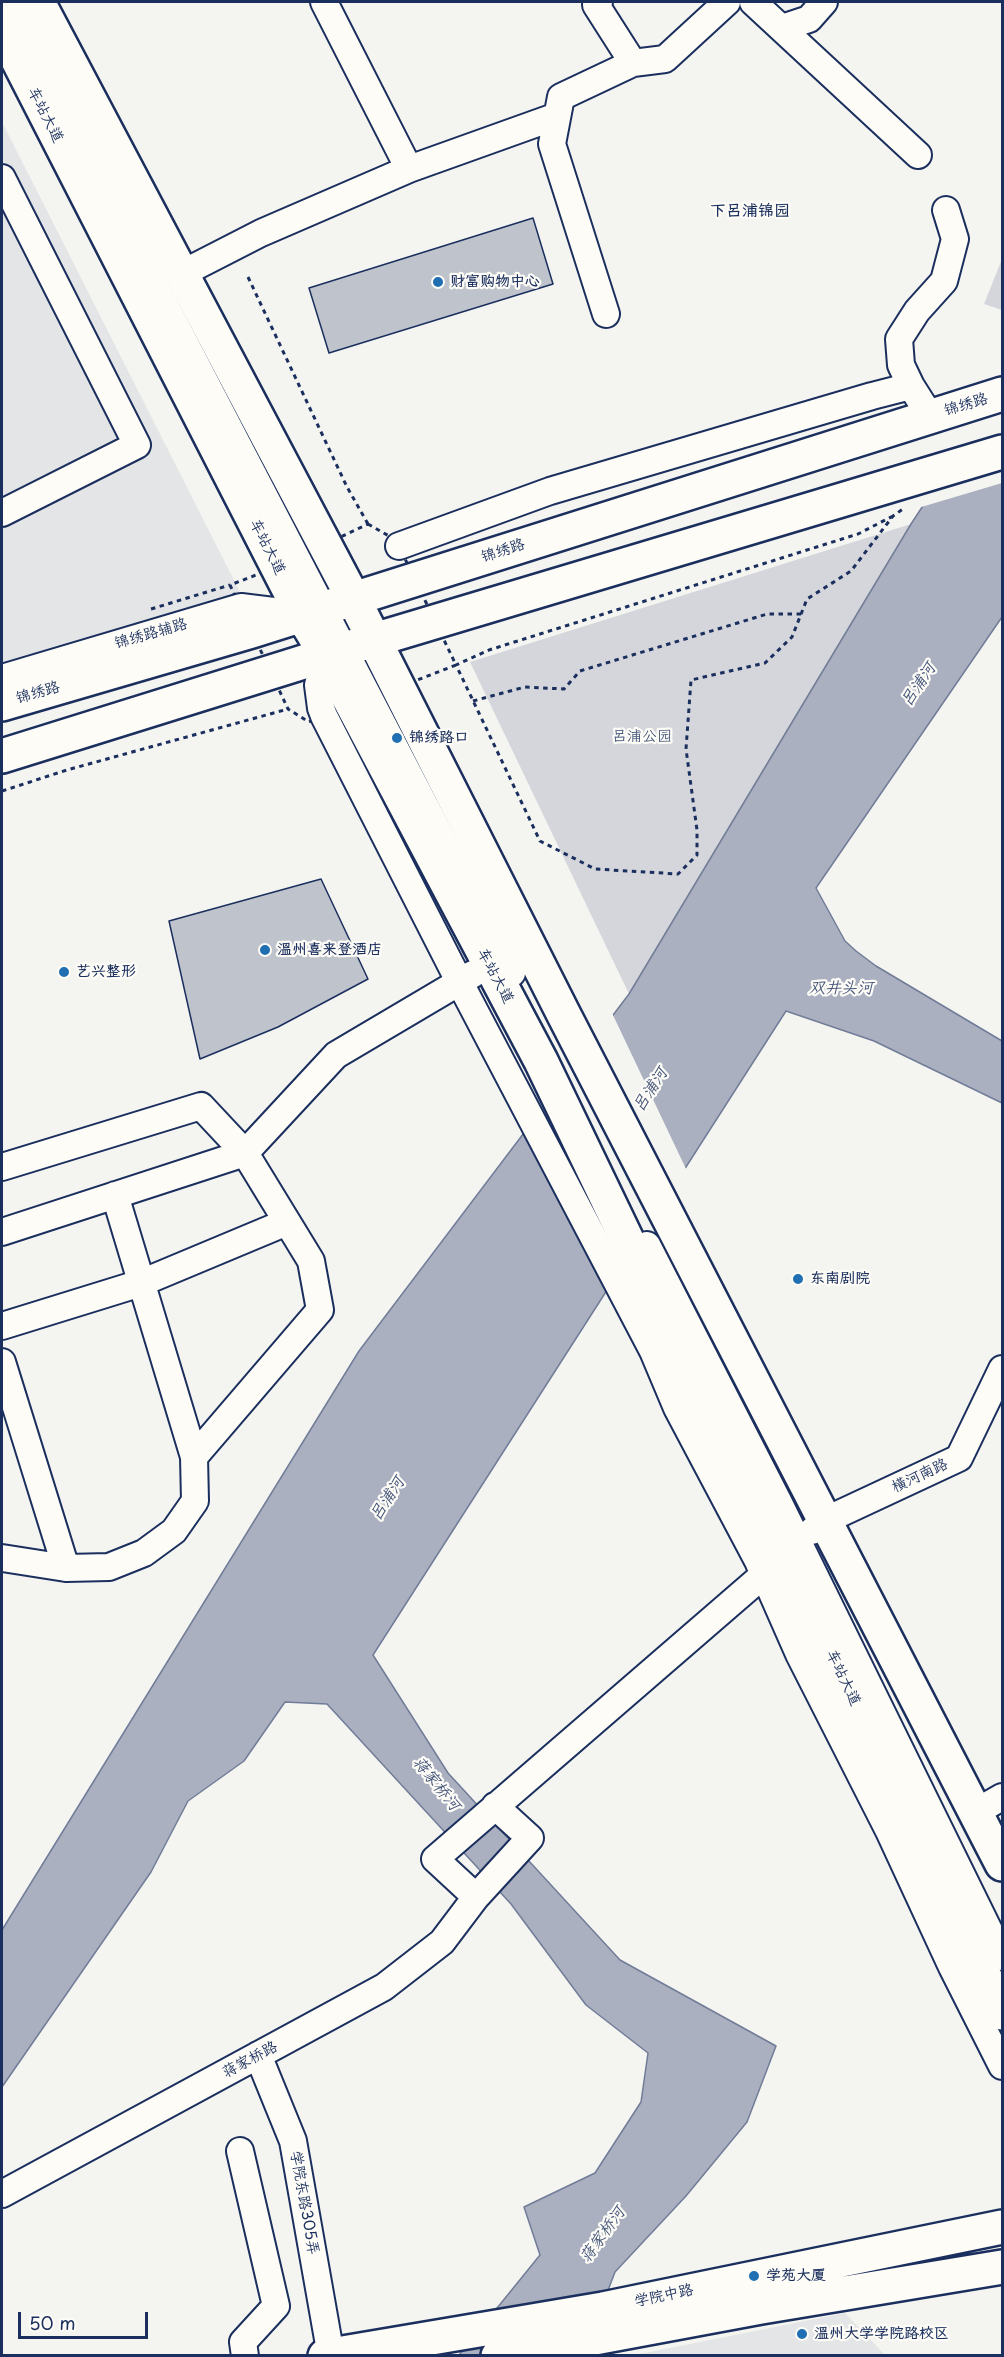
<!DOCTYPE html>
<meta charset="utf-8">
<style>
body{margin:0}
#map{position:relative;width:1004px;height:2357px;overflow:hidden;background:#f4f4f1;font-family:"Playpen Sans",sans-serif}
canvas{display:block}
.frame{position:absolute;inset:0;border:3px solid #1b2f5e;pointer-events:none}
.scale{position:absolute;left:18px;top:2312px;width:130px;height:27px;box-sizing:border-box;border:3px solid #1b2f5e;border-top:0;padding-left:8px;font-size:18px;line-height:21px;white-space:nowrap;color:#1b2f5e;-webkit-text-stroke:4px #fdfcf7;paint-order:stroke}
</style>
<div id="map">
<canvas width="1004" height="2357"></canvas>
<div class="frame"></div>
<div class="scale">50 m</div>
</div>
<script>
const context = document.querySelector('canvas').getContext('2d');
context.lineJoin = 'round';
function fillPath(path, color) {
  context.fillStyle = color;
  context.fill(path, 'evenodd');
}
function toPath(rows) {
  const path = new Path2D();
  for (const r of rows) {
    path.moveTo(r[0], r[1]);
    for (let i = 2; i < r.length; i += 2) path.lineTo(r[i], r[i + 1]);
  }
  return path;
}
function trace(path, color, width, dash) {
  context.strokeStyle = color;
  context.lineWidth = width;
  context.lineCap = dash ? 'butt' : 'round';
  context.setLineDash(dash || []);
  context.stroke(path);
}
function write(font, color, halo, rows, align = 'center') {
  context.font = font + ' "Playpen Sans","LXGW WenKai TC",sans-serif';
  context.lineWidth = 4.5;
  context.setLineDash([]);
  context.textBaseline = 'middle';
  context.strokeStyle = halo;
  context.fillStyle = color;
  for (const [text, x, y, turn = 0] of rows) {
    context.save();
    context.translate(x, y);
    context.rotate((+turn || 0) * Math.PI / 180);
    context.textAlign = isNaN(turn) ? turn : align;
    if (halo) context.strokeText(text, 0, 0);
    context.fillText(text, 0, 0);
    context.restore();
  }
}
const built = toPath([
 [2,122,241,594,2,667],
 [845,2313,885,2355,635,2355]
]);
const green = toPath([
 [1002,259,1002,310,984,304],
 [911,524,629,994,470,662]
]);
const water = toPath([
 [1002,385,1002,617,816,888,845,941,856,951,876,966,1002,1041,1002,1103,874,1041,786,1011,373,1655,448,1773,620,1960,776,2046,747,2122,686,2196,615,2272,599,2314,563,2355,459,2355,540,2255,524,2207,595,2173,641,2102,648,2053,586,2005,511,1904,327,1704,285,1702,244,1761,188,1801,151,1872,2,2087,2,1930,359,1351,629,994,911,524,1002,385]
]);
const pier = toPath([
 [1002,382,1002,483,918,508,1000,383],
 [612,1013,687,1171,609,1293,523,1130]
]);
const building = toPath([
 [533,218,553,284,329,353,309,288,533,218],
 [321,879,368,979,278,1027,200,1059,169,921,321,879]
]);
const path = toPath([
 [248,277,347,487,368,524],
 [893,516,858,534,489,650,456,665,540,841,595,869,678,874,697,855,697,830,686,749,691,680,765,663,792,637,807,599,851,571,893,516,903,509],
 [368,524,396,540,456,665,309,722,288,709,230,585,277,567,368,524],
 [151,609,230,585],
 [473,701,525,687,564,689,580,671,767,614,801,614],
 [2,791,67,770,288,709]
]);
const minor = toPath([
 [8,2,512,973],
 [324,2,409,169],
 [599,2,596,5,633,63,561,97,552,144,606,314],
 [753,2,918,155],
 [782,28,809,19,824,2],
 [633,63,665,59,727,2],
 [2,178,137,445,2,513],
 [181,274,261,233,409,169,557,116],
 [911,386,901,365,899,339,917,311,944,281,955,239,946,210],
 [399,546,550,491,872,396,911,386,930,416],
 [326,655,318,685,321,708,324,716,459,981,653,1351,677,1408,758,1561,799,1654,889,1831,952,1967,1002,2066],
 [2,678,241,607,298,614],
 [2,1167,201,1106,245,1153,311,1261,320,1310,194,1457,195,1501,174,1531,144,1553,109,1567,66,1568,2,1558],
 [115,1195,194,1457],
 [2,1232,245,1153,336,1055,473,974],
 [647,1245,779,1503,1002,1957],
 [2,1326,141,1283,287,1222],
 [2,1362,66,1568],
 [812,1531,824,1521,959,1458,1002,1369],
 [976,1812,1002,1797],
 [476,1897,435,1859,776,1564],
 [258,2055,293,2141,331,2356],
 [240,2151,276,2306,243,2342,245,2356],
 [2,2194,384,1987,442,1942,476,1897,530,1838,495,1806]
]);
const major = toPath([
 [38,2,353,598,564,1015,1002,1864],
 [2,29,302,615,326,655,541,1061,678,1346,875,1744,1002,2013],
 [2,704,252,631,1002,394],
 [2,756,374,640,1002,452],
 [325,2356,603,2309,1002,2227],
 [498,2356,761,2307,1002,2267]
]);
const markers = [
 [438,282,6,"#1f6fb2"],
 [397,738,6,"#1f6fb2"],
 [265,950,6,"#1f6fb2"],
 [64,972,6,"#1f6fb2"],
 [798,1279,6,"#1f6fb2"],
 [754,2276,6,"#1f6fb2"],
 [802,2334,6,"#1f6fb2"]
];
const streetNames = [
 ["车站大道",45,115,63],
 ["锦绣路",966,405,-17],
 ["车站大道",267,547,63],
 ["锦绣路",503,551,-18],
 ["锦绣路辅路",151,634,-16],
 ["锦绣路",38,693,-16],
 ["车站大道",495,976,62],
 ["横河南路",920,1476,-25],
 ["车站大道",843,1678,64],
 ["蒋家桥路",250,2060,-28],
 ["学院东路305弄",304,2203,80],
 ["学院中路",664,2296,-12]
];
const poiNames = [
 ["财富购物中心",450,282],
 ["锦绣路口",409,738],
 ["温州喜来登酒店",277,950],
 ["艺兴整形",76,972],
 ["东南剧院",810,1279],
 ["学苑大厦",766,2276],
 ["温州大学学院路校区",814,2334]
];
const parkNames = [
 ["吕浦公园",642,737]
];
const neighbourhoodNames = [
 ["下吕浦锦园",750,212]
];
const waterNames = [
 ["吕浦河",919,685,-56],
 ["双井头河",841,989],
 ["吕浦河",651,1090,-57],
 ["吕浦河",388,1499,-57],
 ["蒋家桥河",436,1784,51],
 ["蒋家桥河",603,2235,-54]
];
fillPath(built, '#e4e5e6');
fillPath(green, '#d4d6db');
fillPath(water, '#aab0bf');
trace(water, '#717c98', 1.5);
fillPath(pier, '#f4f4f1');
fillPath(building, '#bfc3cc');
trace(building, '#1b2f5e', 1.5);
trace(minor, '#1b2f5e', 30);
trace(major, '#1b2f5e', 38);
trace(path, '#1b2f5e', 3, [4.5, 4.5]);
trace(minor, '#fdfcf7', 26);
trace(major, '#fdfcf7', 33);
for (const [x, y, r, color] of markers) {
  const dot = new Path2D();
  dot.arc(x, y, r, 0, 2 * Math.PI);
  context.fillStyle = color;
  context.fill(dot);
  trace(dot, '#fdfcf7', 2);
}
write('15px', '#1b2f5e', '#fdfcf7', streetNames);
write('bold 15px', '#1b2f5e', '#fdfcf7', poiNames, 'left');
write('15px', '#49597d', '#fdfcf7', parkNames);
write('bold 16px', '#1b2f5e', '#fdfcf7', neighbourhoodNames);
write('italic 16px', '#46567b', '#fdfcf7', waterNames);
</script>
